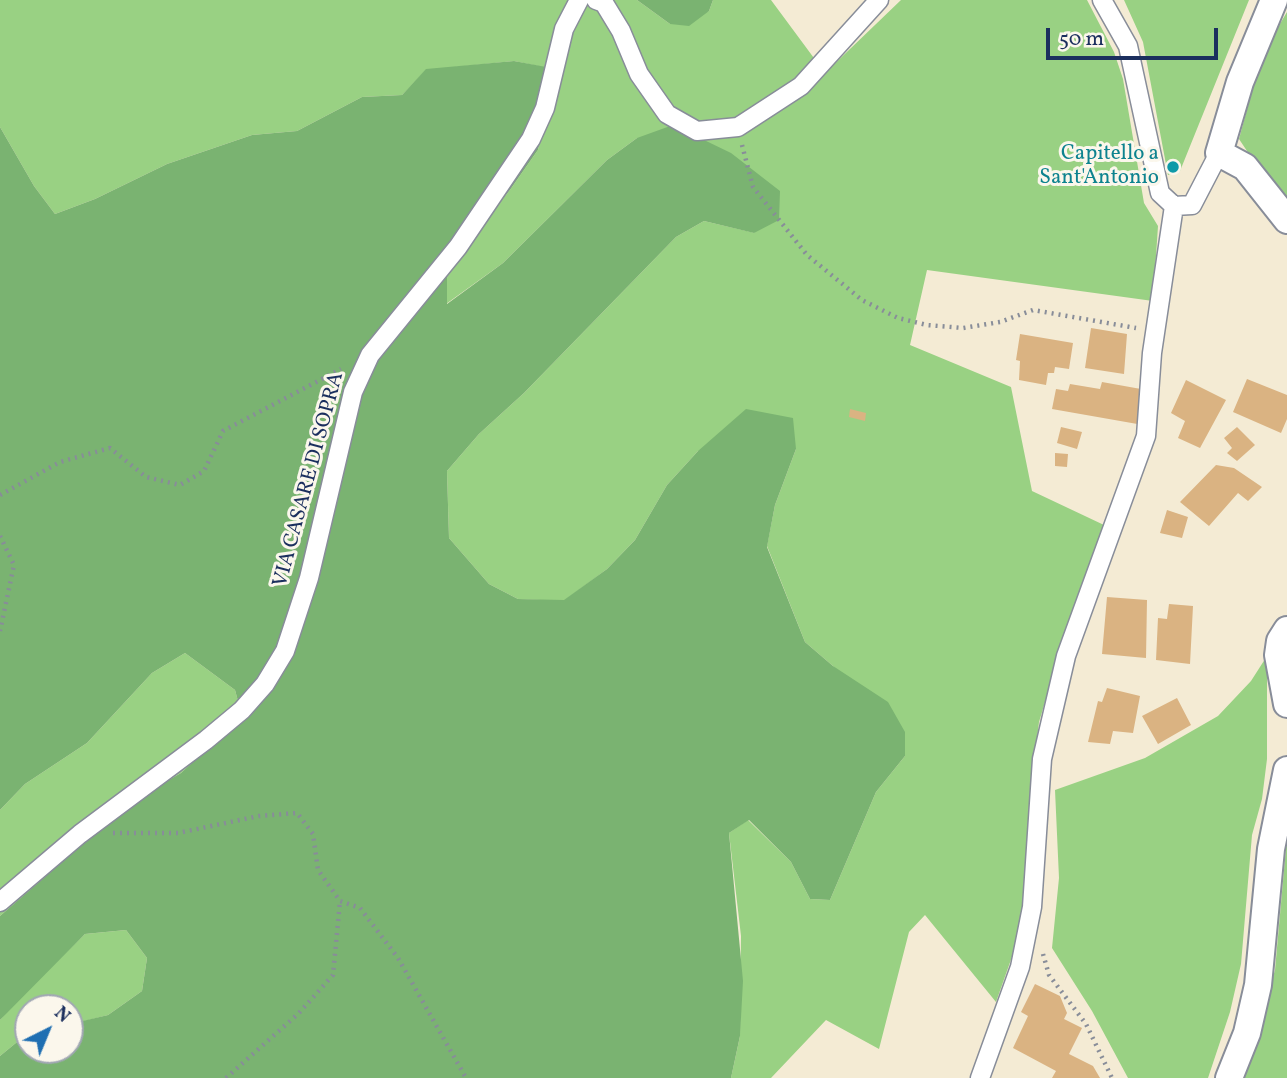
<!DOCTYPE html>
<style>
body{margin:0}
#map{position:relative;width:1287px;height:1078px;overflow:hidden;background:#f4ebd4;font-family:Vollkorn,serif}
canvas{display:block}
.north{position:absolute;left:14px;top:994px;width:70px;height:70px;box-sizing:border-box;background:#fbf7ec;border:2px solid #a1a7b3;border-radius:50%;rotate:43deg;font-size:19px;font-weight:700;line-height:28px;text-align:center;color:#1b2f5e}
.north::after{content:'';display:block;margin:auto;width:24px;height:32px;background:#1f6fb2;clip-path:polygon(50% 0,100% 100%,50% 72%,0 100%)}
.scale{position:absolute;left:1046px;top:28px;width:172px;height:32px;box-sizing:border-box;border:4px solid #1b2f5e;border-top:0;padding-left:9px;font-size:21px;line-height:24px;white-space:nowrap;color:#1b2f5e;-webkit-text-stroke:5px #fbf7ec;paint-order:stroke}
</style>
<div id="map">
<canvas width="1287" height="1078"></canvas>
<div class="north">N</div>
<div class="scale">50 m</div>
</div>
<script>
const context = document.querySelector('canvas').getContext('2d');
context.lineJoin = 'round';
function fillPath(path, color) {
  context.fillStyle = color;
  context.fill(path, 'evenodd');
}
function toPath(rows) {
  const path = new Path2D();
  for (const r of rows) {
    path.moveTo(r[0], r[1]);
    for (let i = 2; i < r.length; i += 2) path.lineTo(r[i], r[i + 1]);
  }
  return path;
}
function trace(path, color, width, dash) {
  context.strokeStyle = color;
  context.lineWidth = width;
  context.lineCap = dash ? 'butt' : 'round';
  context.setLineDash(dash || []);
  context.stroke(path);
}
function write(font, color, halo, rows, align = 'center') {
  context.font = font + ' Vollkorn,serif';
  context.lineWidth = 6;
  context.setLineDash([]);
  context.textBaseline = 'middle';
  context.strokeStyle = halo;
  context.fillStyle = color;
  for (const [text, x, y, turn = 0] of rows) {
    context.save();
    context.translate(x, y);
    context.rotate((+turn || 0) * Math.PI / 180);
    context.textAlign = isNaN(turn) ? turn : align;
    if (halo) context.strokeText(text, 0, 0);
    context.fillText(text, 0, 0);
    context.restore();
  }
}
const green = toPath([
 [0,0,637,0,670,24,709,11,713,0,771,0,825,73,901,0,1087,0,1114,52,1123,79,1144,203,1158,226,1153,301,927,270,910,345,1011,387,1032,491,1104,525,1072,612,1039,722,1030,797,1028,860,1020,934,996,1002,925,915,909,932,879,1049,826,1020,771,1078,731,1078,740,1036,741,936,729,833,748,820,791,862,810,899,830,900,876,792,905,756,833,666,805,642,767,546,775,505,796,449,698,451,667,485,635,540,607,569,564,601,518,599,489,584,449,538,447,471,479,434,524,393,676,237,704,221,755,233,637,138,607,160,503,263,446,304,447,266,510,190,538,150,557,70,514,61,426,70,402,95,362,97,297,131,252,135,167,164,95,199,55,214,34,186,0,127],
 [1124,0,1249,0,1180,171,1168,175,1143,42],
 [1287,12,1287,211,1239,139,1262,54],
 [185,653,235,690,242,716,181,773,132,801,0,916,0,810,25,784,87,743,152,673],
 [1267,656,1267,759,1262,799,1252,835,1241,964,1230,1012,1208,1078,1128,1078,1092,1011,1052,948,1059,878,1055,790,1145,758,1218,716,1251,681],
 [1287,837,1287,1078,1244,1078,1275,970],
 [126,930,147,958,142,991,108,1015,73,1024,70,1024,70,1008,28,1008,28,1033,0,1056,0,1020,17,1000,85,934]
]);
const forest = toPath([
 [637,0,713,0,709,11,689,26,670,24],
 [514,61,557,69,538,150,510,190,447,266,447,304,503,263,607,160,637,138,673,125,731,153,780,191,779,220,754,233,704,221,676,237,524,393,479,434,447,471,449,538,489,584,518,599,564,600,607,569,635,540,667,485,698,451,746,409,793,418,796,449,775,505,767,547,805,642,833,666,888,702,905,732,905,756,876,792,830,900,810,899,791,862,749,820,729,833,743,981,740,1036,731,1078,0,1078,0,1056,28,1033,28,1050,70,1050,70,1024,108,1015,142,991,147,958,126,930,85,934,0,1020,0,916,132,801,181,773,242,716,235,690,185,653,152,673,87,743,25,784,0,810,0,127,34,186,55,214,95,199,167,164,252,135,297,131,362,97,402,95,426,69]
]);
const building = toPath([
 [1091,328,1127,334,1124,374,1085,368],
 [1020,334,1073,343,1069,369,1055,367,1054,373,1048,373,1046,385,1019,380,1020,361,1016,360],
 [1247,379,1287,395,1287,419,1281,433,1233,412],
 [1186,380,1226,400,1200,448,1178,438,1185,421,1171,413],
 [1102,382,1152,391,1143,425,1052,409,1056,389,1068,391,1070,384,1100,389],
 [850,409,866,413,865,421,849,417],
 [1061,427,1082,432,1077,449,1057,443],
 [1237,427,1255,445,1237,461,1227,453,1232,448,1224,438],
 [1055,453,1068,454,1067,467,1055,466],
 [1216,465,1234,468,1262,487,1248,501,1238,493,1209,526,1180,502],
 [1167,510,1188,517,1182,538,1160,533],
 [1107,597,1147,600,1146,658,1102,654],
 [1169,604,1193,606,1190,664,1156,660,1158,618,1167,619],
 [1107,688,1140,696,1133,733,1113,731,1110,744,1088,742,1098,701,1102,702],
 [1177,698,1191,725,1158,744,1142,716],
 [1035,984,1060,996,1067,1013,1064,1019,1082,1028,1069,1054,1093,1066,1100,1078,1052,1078,1056,1071,1013,1048,1028,1016,1021,1012]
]);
const path = toPath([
 [742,145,753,187,807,255,862,300,898,318,927,325,963,328,1000,322,1033,310,1136,328],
 [0,495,60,462,110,448,146,477,180,485,204,471,223,431,341,369],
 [0,536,14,565,0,631],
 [113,833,178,833,259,816,297,813,313,834,318,870,340,901,360,908,398,958,466,1078],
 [1043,954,1049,975,1086,1024,1112,1078],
 [226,1078,299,1013,333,975,340,901]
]);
const street = toPath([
 [596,0,604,3,621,31,639,74,667,114,697,131,738,127,801,86,879,0],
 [1102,0,1128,46,1160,193,1174,206],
 [1174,206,1192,205,1219,153],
 [0,902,80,834,206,740,242,710,265,684,285,651,309,578,353,392,370,355,458,247,531,139,545,108,564,29,579,0],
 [980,1078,1020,967,1032,907,1042,759,1066,656,1146,436,1152,353,1174,206]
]);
const secondary = toPath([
 [1274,0,1240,82,1219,153,1245,167,1287,220],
 [1287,630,1280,641,1278,655,1287,704],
 [1229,1078,1247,1033,1258,985,1271,849,1287,770]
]);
const markers = [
 [1173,167,7,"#0f9aa8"]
];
const cultureNames = [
 ["Capitello a",1159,155],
 ["Sant'Antonio",1159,179]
];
const streetNames = [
 ["VIA CASARE DI SOPRA",310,480,-75]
];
fillPath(green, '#99d183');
fillPath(forest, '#7ab371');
fillPath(building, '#dab382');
trace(street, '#888d99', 21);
trace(secondary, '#888d99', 30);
trace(path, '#888d99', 4.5, [2, 5]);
trace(street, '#fff', 18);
trace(secondary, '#fff', 26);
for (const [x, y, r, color] of markers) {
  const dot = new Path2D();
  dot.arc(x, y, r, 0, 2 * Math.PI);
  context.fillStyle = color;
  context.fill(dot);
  trace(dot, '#fbf7ec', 2.5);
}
write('21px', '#0d838f', '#fbf7ec', cultureNames, 'right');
write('21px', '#1b2f5e', '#fbf7ec', streetNames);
</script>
